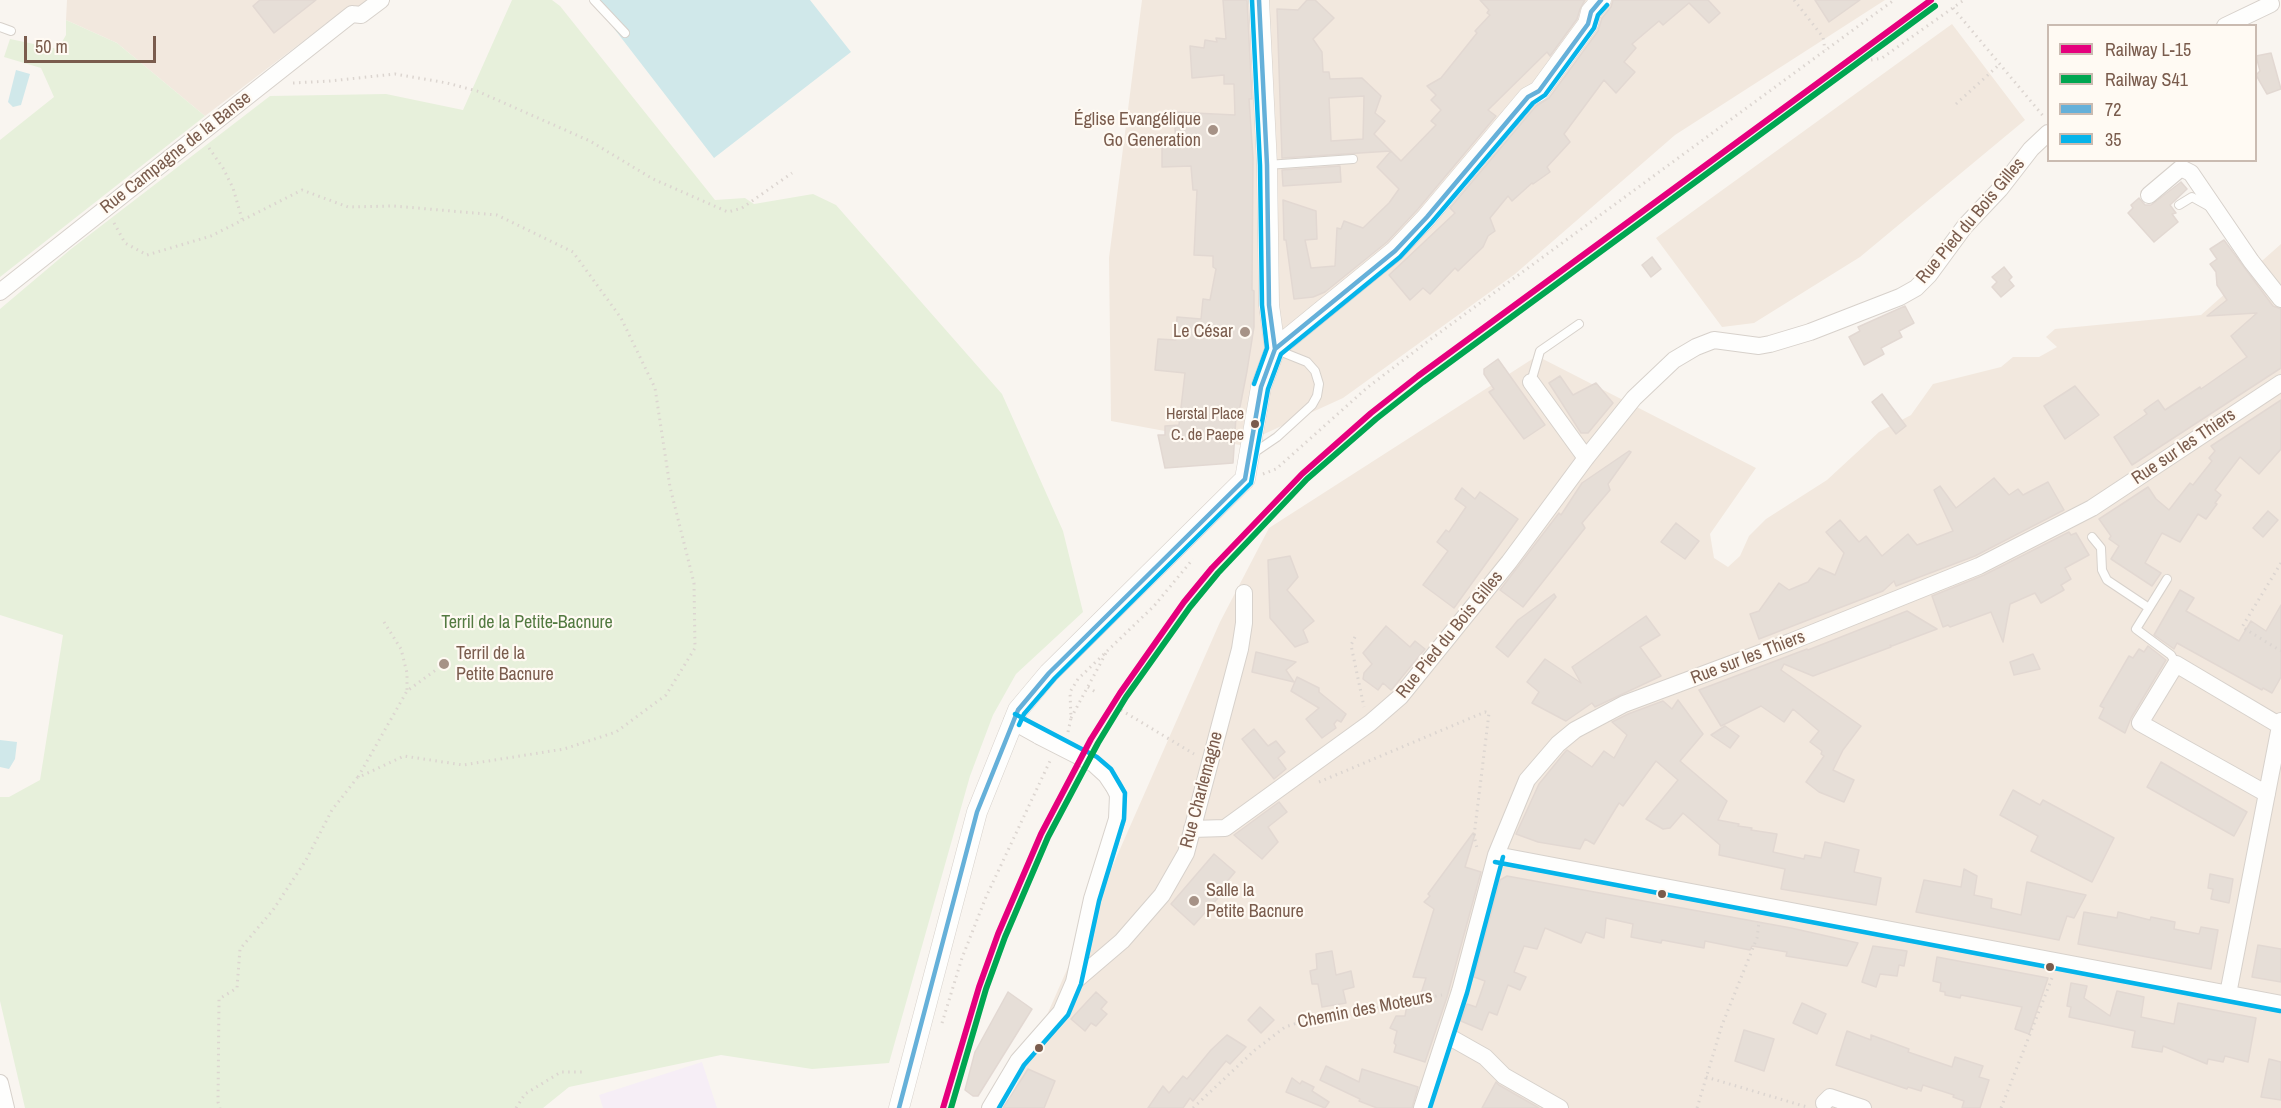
<!DOCTYPE html>
<meta charset="utf-8">
<style>
body{margin:0}
#map{position:relative;width:2281px;height:1108px;overflow:hidden;background:#f9f5f0;font-family:"Archivo Narrow",sans-serif}
canvas{display:block}
.legend{position:absolute;left:2047px;top:24px;width:210px;height:138px;box-sizing:border-box;background:#fffaf3;border:2px solid #cabbb1;margin:0;padding:8px 10px;list-style:none;font-size:18px;color:#7a5c4d}
.legend li{display:flex;align-items:center;gap:12px;height:30px}
.legend b{width:30px;border:2px solid #cabbb1}
.scale{position:absolute;left:24px;top:36px;width:132px;height:27px;box-sizing:border-box;border:3px solid #7a5c4d;border-top:0;padding-left:8px;font-size:18px;line-height:21px;white-space:nowrap;color:#7a5c4d;-webkit-text-stroke:4px #fffaf3;paint-order:stroke}
</style>
<div id="map">
<canvas width="2281" height="1108"></canvas>
<ul class="legend">
<li><b style="height:8px;background:#e5007d"></b>Railway L-15</li>
<li><b style="height:8px;background:#00a651"></b>Railway S41</li>
<li><b style="height:8px;background:#65b0d9"></b>72</li>
<li><b style="height:8px;background:#06b4ea"></b>35</li>
</ul>
<div class="scale">50 m</div>
</div>
<script>
const context = document.querySelector('canvas').getContext('2d');
context.lineJoin = 'round';
function fillPath(path, color) {
  context.fillStyle = color;
  context.fill(path, 'evenodd');
}
function toPath(rows) {
  const path = new Path2D();
  for (const r of rows) {
    path.moveTo(r[0], r[1]);
    for (let i = 2; i < r.length; i += 2) path.lineTo(r[i], r[i + 1]);
  }
  return path;
}
function trace(path, color, width, dash) {
  context.strokeStyle = color;
  context.lineWidth = width;
  context.lineCap = dash ? 'butt' : 'round';
  context.setLineDash(dash || []);
  context.stroke(path);
}
function write(font, color, halo, rows, align = 'center') {
  context.font = font + ' "Archivo Narrow",sans-serif';
  context.lineWidth = 4.5;
  context.setLineDash([]);
  context.textBaseline = 'middle';
  context.strokeStyle = halo;
  context.fillStyle = color;
  for (const [text, x, y, turn = 0] of rows) {
    context.save();
    context.translate(x, y);
    context.rotate((+turn || 0) * Math.PI / 180);
    context.textAlign = isNaN(turn) ? turn : align;
    if (halo) context.strokeText(text, 0, 0);
    context.fillText(text, 0, 0);
    context.restore();
  }
}
const residential = toPath([
 [67,0,370,0,357,11,344,10,205,116,117,43,66,20],
 [1142,0,1885,0,1675,135,1515,274,1343,398,1240,445,1111,421,1109,258],
 [1952,24,2025,120,1860,257,1754,323,1722,327,1656,238],
 [2281,244,2281,1108,1006,1108,1220,622,1269,528,1537,356,1756,468,1710,534,1714,558,1728,567,1740,556,1749,536,1766,519,1827,480,1879,432,1911,415,1933,384,2001,367,2013,357,2039,357,2057,347,2046,337,2055,329,2201,315]
]);
const education = toPath([
 [702,1062,717,1108,603,1108,599,1095]
]);
const green = toPath([
 [512,0,552,0,560,6,715,200,745,198,754,204,813,194,836,205,1002,394,1063,531,1083,612,1016,674,993,715,970,776,889,1063,812,1069,721,1055,569,1087,543,1108,25,1108,0,1001,0,797,9,797,40,780,63,635,0,615,0,309,71,249,270,96,386,94,463,110],
 [66,20,117,43,205,116,0,277,0,140,54,97,41,68,4,57,10,39,58,49,66,35]
]);
const water = toPath([
 [592,0,810,0,851,52,714,158],
 [16,70,30,74,21,105,13,107,8,102],
 [0,740,17,742,15,759,9,769,0,767]
]);
const building = toPath([
 [260,0,316,0,274,33,253,6,260,0],
 [1223,0,1247,0,1252,99,1249,99,1253,158,1252,290,1254,291,1254,327,1247,371,1238,417,1236,417,1233,463,1165,468,1158,435,1165,435,1165,426,1179,425,1185,373,1155,370,1158,339,1176,340,1177,317,1201,319,1203,299,1210,300,1216,269,1213,267,1213,256,1194,255,1197,190,1193,190,1191,166,1162,167,1162,145,1176,145,1174,112,1235,115,1234,84,1224,84,1224,75,1192,78,1190,46,1204,48,1205,40,1217,42,1216,38,1226,39,1223,0],
 [1307,0,1315,0,1334,18,1313,39,1322,52,1323,72,1329,72,1330,79,1362,78,1381,96,1375,113,1385,121,1374,134,1391,151,1282,158,1277,9,1298,10,1307,0],
 [1364,96,1363,139,1331,141,1329,98,1364,96],
 [1480,0,1585,0,1580,9,1577,19,1550,56,1547,52,1488,110,1496,116,1418,209,1387,242,1325,292,1313,297,1294,299,1286,240,1284,240,1283,200,1316,211,1317,239,1305,240,1311,268,1335,266,1337,228,1341,229,1344,221,1363,228,1389,203,1399,189,1377,167,1391,151,1401,161,1436,125,1431,121,1441,110,1431,100,1436,95,1427,86,1441,78,1477,33,1475,31,1490,15,1487,13,1489,10,1480,0],
 [1613,0,1708,0,1720,13,1709,23,1689,3,1663,25,1659,21,1632,44,1636,48,1624,62,1635,72,1616,93,1604,80,1564,134,1570,142,1547,167,1550,172,1533,184,1532,183,1512,201,1508,196,1490,218,1495,231,1488,236,1483,247,1458,271,1455,268,1430,294,1423,288,1410,300,1389,275,1455,213,1450,208,1536,106,1549,98,1598,31,1602,18,1611,7,1613,0],
 [1815,0,1860,0,1829,22,1815,0],
 [2271,53,2281,89,2267,94,2256,75,2260,71,2256,56,2271,53],
 [1340,166,1341,182,1283,186,1282,170,1340,166],
 [2181,182,2187,189,2170,205,2176,213,2172,214,2178,222,2154,242,2128,213,2133,208,2131,205,2139,198,2145,205,2151,205,2181,182],
 [2224,240,2273,306,2281,309,2281,368,2132,465,2114,437,2147,414,2144,410,2158,400,2165,410,2200,387,2201,389,2247,357,2231,336,2257,313,2207,316,2227,300,2217,285,2216,272,2210,264,2217,259,2210,249,2224,240],
 [1652,257,1661,269,1651,277,1642,265,1652,257],
 [2004,267,2012,277,2009,280,2014,286,2001,297,1992,287,1997,282,1992,277,2004,267],
 [1905,306,1914,323,1899,331,1902,337,1881,348,1884,354,1864,365,1849,337,1860,331,1858,327,1905,306],
 [1498,359,1545,425,1524,439,1489,392,1494,389,1484,374,1484,369,1498,359],
 [1560,376,1573,395,1596,383,1613,403,1588,433,1581,433,1549,383,1560,376],
 [2075,386,2099,415,2065,439,2044,406,2075,386],
 [1882,394,1906,426,1896,434,1872,402,1882,394],
 [2281,400,2281,449,2259,474,2240,457,2215,490,2221,495,2215,503,2217,504,2206,519,2198,514,2180,542,2162,533,2145,563,2161,573,2152,586,2111,559,2119,546,2109,539,2111,536,2099,519,2148,487,2156,499,2169,510,2190,483,2193,485,2212,461,2209,458,2215,451,2211,446,2281,400],
 [1629,451,1631,452,1608,484,1610,490,1582,523,1585,528,1523,607,1500,590,1559,513,1561,515,1582,483,1629,451],
 [1994,478,2009,495,2018,489,2023,495,2048,482,2064,510,1975,556,1896,586,1894,581,1883,591,1759,639,1750,614,1759,611,1779,583,1789,590,1808,582,1819,568,1835,575,1844,553,1826,532,1840,520,1859,542,1866,536,1882,556,1908,534,1917,545,1953,531,1934,490,1940,486,1956,508,1994,478],
 [1462,488,1475,499,1480,492,1518,519,1454,608,1423,585,1448,551,1437,542,1446,530,1449,532,1466,507,1455,499,1462,488],
 [2268,511,2278,520,2263,537,2253,528,2268,511],
 [1676,523,1699,541,1685,559,1661,542,1676,523],
 [2069,532,2071,535,2076,533,2089,555,2065,568,2071,579,2061,585,2064,590,2041,603,2035,593,2010,604,2003,642,1991,612,1950,627,1948,625,1943,627,1932,596,1984,575,2069,532],
 [1290,556,1298,577,1287,590,1314,621,1303,630,1308,642,1295,647,1270,618,1268,560,1290,556],
 [2180,590,2194,598,2186,611,2239,641,2251,621,2266,631,2281,605,2281,677,2272,693,2263,688,2262,690,2177,643,2174,649,2154,635,2180,590],
 [1554,594,1556,597,1508,657,1496,647,1518,620,1554,594],
 [1907,611,1937,629,1892,646,1890,645,1891,647,1813,676,1784,664,1781,670,1861,726,1843,750,1833,770,1854,780,1844,802,1819,792,1806,782,1824,756,1821,754,1822,751,1810,742,1819,731,1793,709,1784,722,1761,706,1721,726,1699,690,1807,649,1808,650,1907,611],
 [1646,616,1660,635,1640,647,1661,676,1595,707,1592,703,1566,721,1532,703,1539,692,1527,682,1545,659,1581,683,1572,667,1646,616],
 [1386,626,1410,647,1415,641,1425,649,1393,688,1391,690,1383,683,1378,690,1363,679,1364,673,1372,664,1363,653,1386,626],
 [2148,646,2166,660,2131,718,2125,733,2099,718,2104,708,2100,706,2129,656,2133,658,2139,649,2144,652,2148,646],
 [1256,652,1296,662,1286,670,1294,682,1252,672,1256,652],
 [2033,654,2040,669,2014,675,2010,662,2033,654],
 [1297,677,1319,688,1319,692,1346,714,1341,722,1337,720,1334,724,1336,728,1322,738,1306,719,1319,708,1291,691,1297,677],
 [1678,700,1703,734,1680,761,1727,801,1718,820,1739,824,1738,826,1752,828,1751,830,1777,834,1773,852,1804,859,1805,855,1821,858,1825,842,1859,850,1854,872,1881,878,1876,905,1781,889,1785,869,1719,855,1720,845,1683,813,1670,828,1663,829,1646,819,1678,780,1656,761,1623,806,1619,803,1594,844,1585,839,1580,849,1538,842,1516,834,1539,784,1565,752,1567,750,1592,767,1604,751,1614,758,1627,735,1612,722,1628,714,1663,701,1672,709,1678,700],
 [1725,726,1739,736,1730,748,1711,735,1725,726],
 [1254,729,1268,746,1276,741,1285,752,1278,758,1286,769,1274,779,1242,739,1254,729],
 [2161,762,2247,812,2234,836,2147,787,2161,762],
 [2013,790,2040,805,2043,800,2114,838,2092,882,2031,851,2038,836,2000,815,2013,790],
 [1279,802,1287,812,1268,827,1278,842,1262,859,1234,835,1279,802],
 [1473,833,1475,834,1465,867,1481,872,1447,997,1425,1062,1394,1052,1396,1045,1394,1043,1397,1031,1390,1028,1396,1016,1405,1016,1407,1005,1418,1003,1426,978,1413,977,1434,909,1424,902,1430,896,1428,894,1473,833],
 [1214,854,1235,872,1215,896,1218,898,1194,925,1171,904,1214,854],
 [1964,869,1977,876,1974,895,1992,899,1991,908,2021,915,2027,882,2086,895,2074,918,2067,916,2059,940,1916,912,1924,880,1961,887,1964,869],
 [2210,874,2233,879,2229,903,2211,899,2213,889,2208,888,2210,874],
 [1507,876,1791,928,1858,943,1847,966,1786,956,1787,952,1752,946,1750,950,1705,941,1704,948,1662,940,1661,943,1631,937,1633,924,1606,918,1604,938,1586,932,1581,943,1545,928,1537,949,1524,946,1514,972,1526,977,1520,990,1508,985,1497,1015,1489,1012,1482,1030,1461,1021,1467,1004,1476,1007,1485,981,1474,977,1500,880,1507,876],
 [2084,912,2117,918,2118,912,2150,920,2151,917,2175,922,2174,929,2199,934,2201,927,2218,930,2211,969,2078,944,2084,912],
 [2258,945,2281,949,2281,982,2252,977,2258,945],
 [1873,946,1907,951,1904,966,1899,965,1897,976,1880,974,1876,987,1862,982,1873,946],
 [1332,951,1336,975,1351,971,1354,987,1343,990,1346,1003,1322,1007,1318,984,1312,984,1310,971,1317,969,1316,954,1332,951],
 [1937,957,2048,978,2029,1034,2015,1029,2022,1007,1961,995,1960,998,1945,995,1945,992,1940,991,1941,983,1933,981,1937,957],
 [2071,983,2087,986,2084,998,2110,1016,2117,991,2144,997,2141,1017,2174,1024,2178,1003,2256,1018,2248,1062,2225,1056,2223,1062,2208,1059,2207,1064,2163,1046,2162,1052,2132,1047,2135,1031,2069,1017,2071,1007,2067,1006,2071,983],
 [1008,992,1032,1009,978,1096,973,1096,965,1090,975,1052,1008,992],
 [1096,992,1107,1002,1101,1009,1107,1014,1096,1026,1091,1023,1085,1031,1071,1019,1096,992],
 [1802,1003,1826,1014,1817,1034,1793,1023,1802,1003],
 [1260,1007,1274,1020,1261,1033,1248,1020,1260,1007],
 [1744,1030,1774,1039,1764,1071,1735,1061,1744,1030],
 [1847,1031,1871,1040,1871,1035,1909,1049,1908,1052,1952,1067,1955,1057,1983,1066,1979,1077,1989,1080,1980,1108,1962,1108,1964,1101,1953,1097,1954,1095,1923,1085,1921,1091,1908,1087,1907,1089,1836,1065,1847,1031],
 [1227,1035,1246,1047,1230,1064,1226,1061,1193,1101,1190,1098,1183,1108,1148,1108,1163,1086,1169,1093,1183,1076,1187,1079,1211,1050,1227,1035],
 [2269,1059,2281,1062,2281,1100,2261,1097,2269,1059],
 [1326,1066,1359,1082,1362,1069,1418,1087,1412,1108,1377,1108,1359,1101,1360,1099,1320,1080,1326,1066],
 [1028,1069,1055,1081,1044,1108,1003,1108,1028,1069],
 [1292,1078,1300,1084,1302,1081,1314,1087,1312,1091,1329,1102,1325,1108,1286,1092,1292,1078],
 [1496,1082,1499,1085,1539,1108,1482,1108,1496,1082]
]);
const path = toPath([
 [1794,0,1823,37,1825,50],
 [1953,8,2044,117],
 [1871,60,1882,58,1964,0],
 [293,83,330,81,395,74,447,83,477,91,590,141,653,179,728,212,742,208,792,173],
 [1956,104,2000,64],
 [209,148,223,168,233,188,242,219],
 [114,223,125,243,147,255,211,236,302,190,348,207,394,206,497,215,573,252,621,318,655,388,670,487,694,583,695,648,666,695,616,732,564,749,463,765,404,756,357,778,332,810,306,860,273,910,240,949,237,988,219,999,218,1102,220,1108],
 [1263,474,1276,469,1368,387,1431,339,1894,0],
 [2281,563,2242,627,2281,651],
 [384,622,401,649,407,673,407,691],
 [1355,637,1351,645,1364,707],
 [1088,687,1097,693],
 [1121,710,1194,754],
 [1071,718,1106,653],
 [1068,732,1071,718,1070,692,1078,679,1154,606,1193,559],
 [358,777,407,691,444,664],
 [1319,782,1485,712,1489,713,1474,836,1477,848,1480,849],
 [942,1023,962,958,986,897,1050,761],
 [1706,1077,1807,1107],
 [516,1108,525,1094,561,1072,583,1072],
 [1193,1108,1255,1050,1285,1027,1297,1023,1442,995],
 [1697,1108,1722,1025,1757,938,1759,922],
 [2001,1108,2052,978]
]);
const service = toPath([
 [594,0,625,33],
 [0,27,11,31],
 [1267,165,1353,159],
 [2179,205,2192,197,2210,207],
 [1531,382,1540,351,1579,324],
 [1252,454,1277,437,1312,405,1317,396,1319,384,1315,371,1307,362,1277,350],
 [2092,537,2101,548,2102,570,2107,580,2149,608],
 [2167,579,2136,629,2171,655,2176,664]
]);
const minor = toPath([
 [352,14,361,15,381,0],
 [2225,26,2271,4],
 [2149,195,2181,168,2191,173,2251,261,2281,299],
 [0,292,352,14],
 [1531,382,1586,458],
 [1012,721,1039,736],
 [2267,794,2140,723,2176,664,2279,725],
 [1192,829,1225,828,1370,723,1400,697,1509,562,1586,458,1634,398,1674,360,1696,347,1714,340,1759,346,1770,344,1810,332,1900,297,1916,288,1929,275,1965,226,2000,189,2031,149,2048,133],
 [1496,855,2281,1004],
 [1074,982,1122,941,1162,895,1186,853,1240,649,1244,623,1244,593],
 [2228,994,2281,721],
 [1446,1035,1485,1057,1504,1076,1560,1108],
 [0,1083,6,1108],
 [1824,1103,1830,1097,1863,1108],
 [990,1108,1018,1061,1061,1012,1074,982,1092,899,1117,819,1118,795,1114,787],
 [1422,1108,1460,991,1496,855,1527,780,1558,744,1575,730,1624,704,1790,642,1979,566,2092,508,2281,383]
]);
const tertiary = toPath([
 [1259,0,1267,165,1269,305,1275,349],
 [899,1108,977,812,1018,710,1049,673,1245,479,1261,387,1275,349,1395,251,1427,217,1528,97,1539,91,1588,24,1591,12,1601,0]
]);
const minorBridge = toPath([
 [1039,736,1094,764,1106,775,1114,787]
]);
const bus1 = toPath([
 [1259,0,1267,165,1269,305,1275,349,1261,387],
 [899,1108,977,812,1018,710,1049,673,1245,479,1261,387,1275,349,1395,251,1427,217,1528,97,1539,91,1588,24,1591,12,1601,0]
]);
const bus2 = toPath([
 [1252,0,1260,165,1262,305,1267,348,1254,384],
 [1019,725,1024,714,1055,678,1251,483,1268,389,1281,354,1400,257,1432,222,1533,103,1545,95,1594,28,1598,15,1607,5],
 [1495,862,2280,1011],
 [999,1108,1024,1065,1068,1015,1081,984,1099,901,1124,819,1125,793,1111,769,1097,757,1015,714],
 [1430,1108,1467,993,1503,857]
]);
const rail1 = toPath([
 [943,1108,979,987,998,934,1041,834,1091,739,1120,693,1184,602,1212,568,1302,474,1371,413,1418,376,1931,0]
]);
const rail2 = toPath([
 [951,1108,986,989,1005,937,1048,837,1098,743,1126,697,1190,607,1218,573,1307,479,1376,419,1423,382,1935,6]
]);
const markers = [
 [1213,130,6,"#a69286"],
 [1245,332,6,"#a69286"],
 [1255,424,5,"#7a5c4d"],
 [444,664,6,"#a69286"],
 [1662,894,5,"#7a5c4d"],
 [1194,901,6,"#a69286"],
 [2050,967,5,"#7a5c4d"],
 [1039,1048,5,"#7a5c4d"]
];
const busNames = [
 ["Herstal Place",1244,415],
 ["C. de Paepe",1244,436]
];
const poiNames = [
 ["Église Evangélique",1201,120],
 ["Go Generation",1201,141],
 ["Le César",1233,332],
 ["Terril de la",456,654,"left"],
 ["Petite Bacnure",456,675,"left"],
 ["Salle la",1206,891,"left"],
 ["Petite Bacnure",1206,912,"left"]
];
const streetNames = [
 ["Rue Campagne de la Banse",176,153,-38],
 ["Rue Pied du Bois Gilles",1971,221,-50],
 ["Rue sur les Thiers",2184,447,-34],
 ["Rue Pied du Bois Gilles",1450,635,-51],
 ["Rue sur les Thiers",1748,658,-21],
 ["Rue Charlemagne",1202,790,-75],
 ["Chemin des Moteurs",1365,1010,-11]
];
const parkNames = [
 ["Terril de la Petite-Bacnure",527,623]
];
fillPath(residential, '#f2e8de');
fillPath(education, '#f6eef6');
fillPath(green, '#e7f0db');
fillPath(water, '#d0e8ea');
fillPath(building, '#e6ded7');
trace(building, '#e2d8d2', 1.5);
trace(service, '#d7d1cb', 10);
trace(minor, '#d7d1cb', 18);
trace(tertiary, '#d7d1cb', 21);
trace(path, '#dcd5d0', 3, [1.5, 4.5]);
trace(service, '#fefefd', 8);
trace(minor, '#fefefd', 16);
trace(tertiary, '#fefefd', 20);
trace(minorBridge, '#d7d1cb', 18, []);
trace(minorBridge, '#fefefd', 16);
trace(bus1, '#65b0d9', 4.5);
trace(bus2, '#06b4ea', 4.5);
trace(rail1, '#e5007d', 6);
trace(rail2, '#00a651', 6);
for (const [x, y, r, color] of markers) {
  const dot = new Path2D();
  dot.arc(x, y, r, 0, 2 * Math.PI);
  context.fillStyle = color;
  context.fill(dot);
  trace(dot, '#fffaf3', 2);
}
write('16px', '#7a5c4d', '#fffaf3', busNames, 'right');
write('18px', '#7a5c4d', '#fffaf3', poiNames, 'right');
write('18px', '#7a5c4d', '#fffaf3', streetNames);
write('18px', '#537a41', '#fffaf3', parkNames);
</script>
